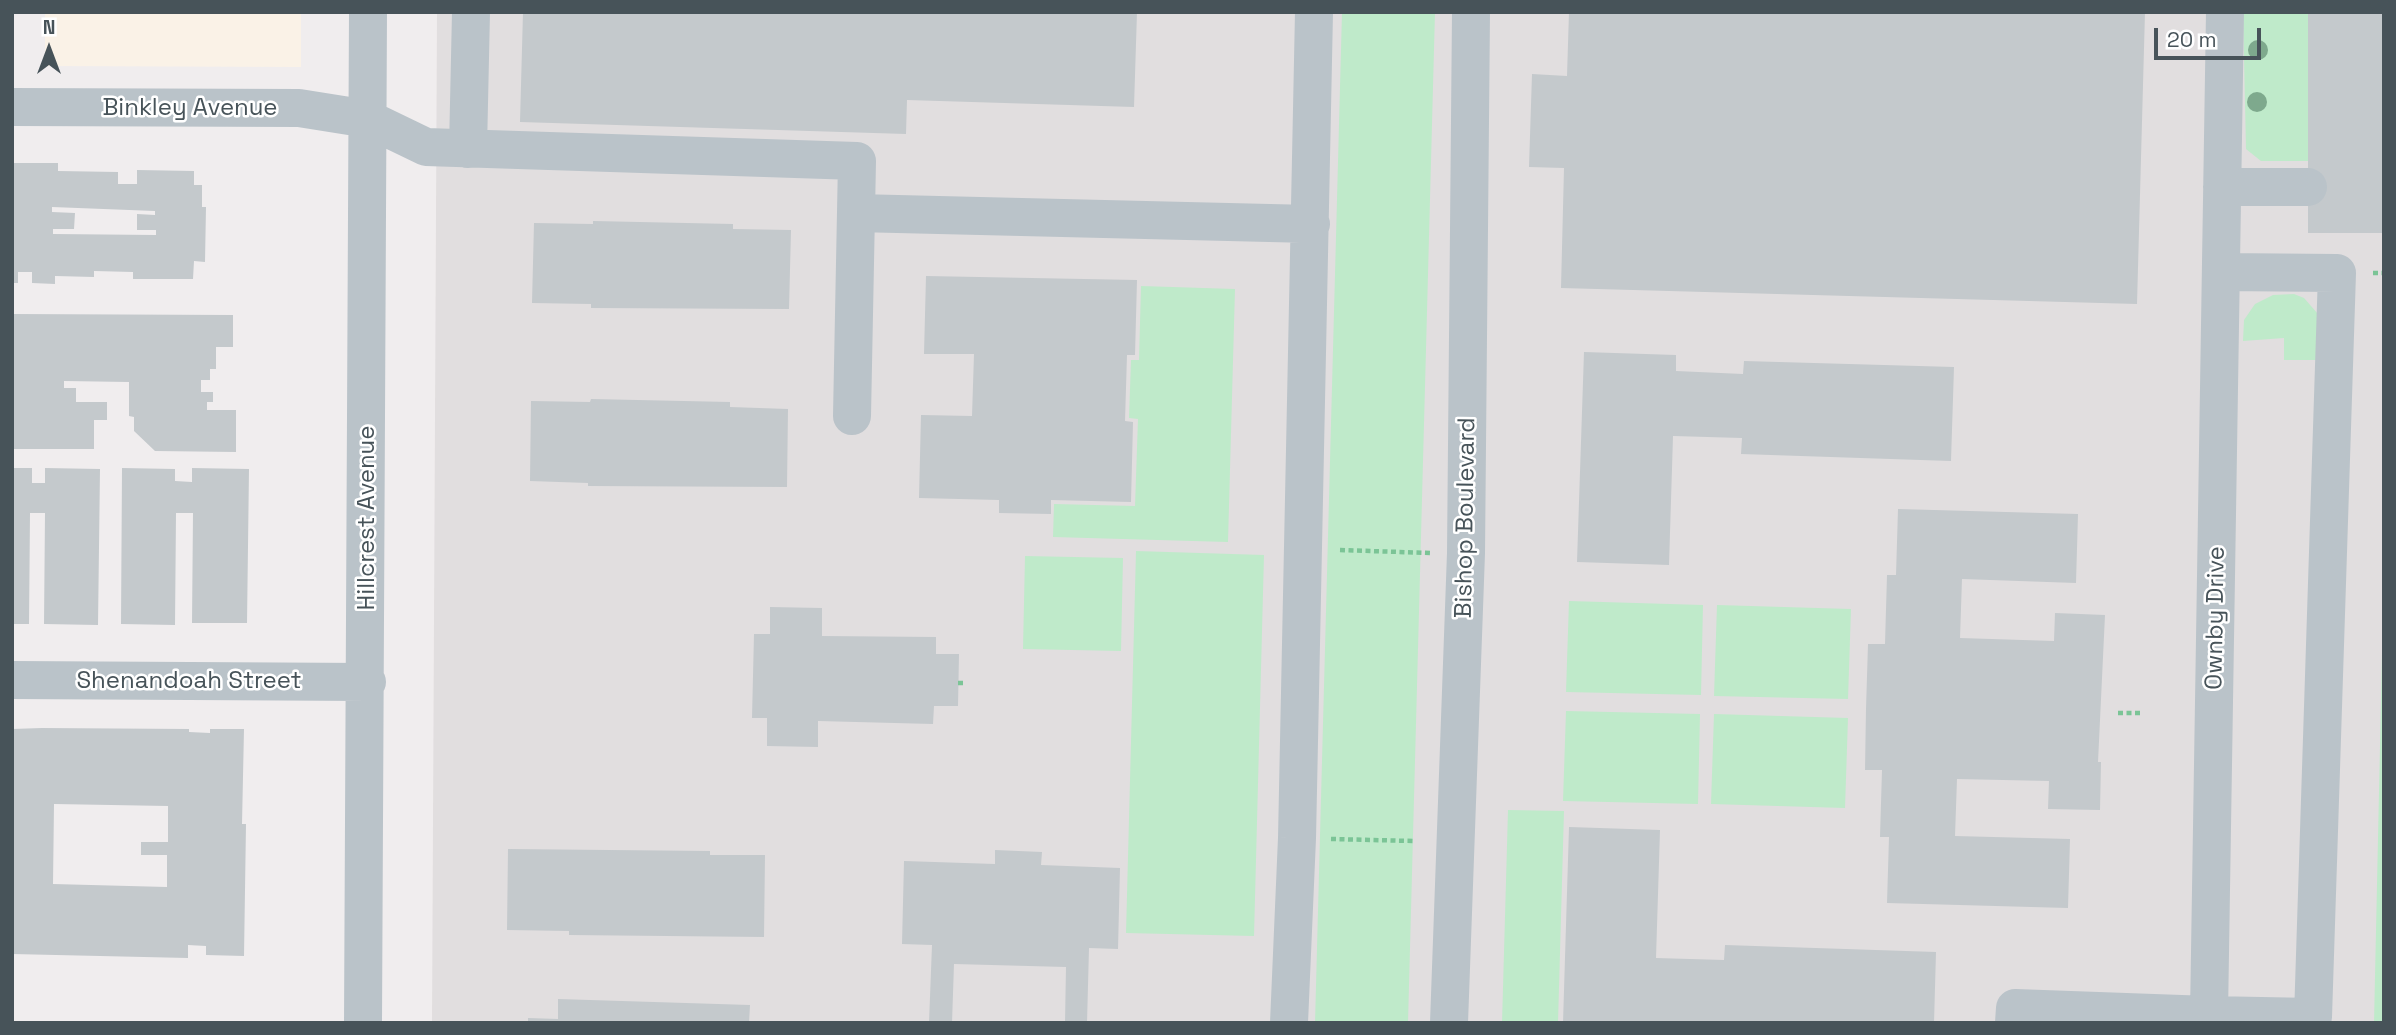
<!DOCTYPE html>
<style>
body{margin:0}
#map{position:relative;width:2396px;height:1035px;overflow:hidden;background:#f0edee;font-family:"Space Grotesk",sans-serif}
canvas{display:block}
.frame{position:absolute;inset:0;border:14px solid #475359;pointer-events:none}
.north{position:absolute;left:14px;top:14px;width:70px;height:70px;-webkit-text-stroke:5px #fff;paint-order:stroke;rotate:0deg;font-size:19px;font-weight:700;line-height:28px;text-align:center;color:#475359}
.north::after{content:'';display:block;margin:auto;width:24px;height:32px;background:#475359;clip-path:polygon(50% 0,100% 100%,50% 72%,0 100%)}
.scale{position:absolute;left:2154px;top:28px;width:107px;height:32px;box-sizing:border-box;border:4px solid #475359;border-top:0;padding-left:9px;font-size:21px;line-height:24px;white-space:nowrap;color:#475359;-webkit-text-stroke:5px #fff;paint-order:stroke}
</style>
<div id="map">
<canvas width="2396" height="1035"></canvas>
<div class="frame"></div>
<div class="north">N</div>
<div class="scale">20 m</div>
</div>
<script>
const context = document.querySelector('canvas').getContext('2d');
context.lineJoin = 'round';
function fillPath(path, color) {
  context.fillStyle = color;
  context.fill(path, 'evenodd');
}
function toPath(rows) {
  const path = new Path2D();
  for (const r of rows) {
    path.moveTo(r[0], r[1]);
    for (let i = 2; i < r.length; i += 2) path.lineTo(r[i], r[i + 1]);
  }
  return path;
}
function trace(path, color, width, dash) {
  context.strokeStyle = color;
  context.lineWidth = width;
  context.lineCap = dash ? 'butt' : 'round';
  context.setLineDash(dash || []);
  context.stroke(path);
}
function write(font, color, halo, rows, align = 'center') {
  context.font = font + ' "Space Grotesk",sans-serif';
  context.lineWidth = 5;
  context.setLineDash([]);
  context.textBaseline = 'middle';
  context.strokeStyle = halo;
  context.fillStyle = color;
  for (const [text, x, y, turn = 0] of rows) {
    context.save();
    context.translate(x, y);
    context.rotate((+turn || 0) * Math.PI / 180);
    context.textAlign = isNaN(turn) ? turn : align;
    if (halo) context.strokeText(text, 0, 0);
    context.fillText(text, 0, 0);
    context.restore();
  }
}
const commercial = toPath([
 [45,12,301,12,301,67,45,66]
]);
const education = toPath([
 [437,12,2384,12,2384,1023,432,1023]
]);
const green = toPath([
 [1342,12,1435,12,1408,1023,1315,1023],
 [2243,12,2308,12,2308,161,2261,161,2246,149],
 [1141,286,1235,289,1228,542,1053,537,1054,504,1135,506,1138,419,1129,418,1131,360,1139,360],
 [2294,294,2304,298,2318,314,2318,360,2284,360,2284,338,2243,341,2244,320,2255,304,2273,295],
 [1136,551,1264,555,1254,936,1126,933],
 [1025,556,1123,558,1121,651,1023,649],
 [2384,560,2384,1023,2374,1023],
 [1569,601,1703,605,1701,695,1566,692],
 [1717,605,1851,609,1848,699,1714,696],
 [1566,711,1700,714,1698,804,1563,801],
 [1714,714,1848,718,1845,808,1711,804],
 [1508,810,1564,811,1558,1023,1502,1023]
]);
const building = toPath([
 [523,12,1137,12,1134,107,907,100,906,134,520,122],
 [1569,12,2145,12,2137,304,1561,288,1564,168,1529,167,1532,74,1567,76],
 [2308,12,2384,12,2384,233,2308,233],
 [12,163,58,163,58,171,118,172,118,184,137,184,137,170,194,171,194,185,202,185,202,207,206,207,205,262,194,261,193,279,133,279,133,272,94,271,94,277,55,276,55,284,32,283,32,272,18,272,18,283,12,283],
 [52,207,155,211,155,215,137,214,137,230,156,230,156,235,53,234,53,229,74,229,75,213,52,212],
 [593,221,733,224,733,229,791,230,789,309,591,308,591,304,532,303,534,223,593,224],
 [926,276,1137,280,1135,355,1127,355,1125,421,1133,422,1131,502,1051,500,1051,514,999,513,999,500,919,498,921,415,972,416,974,354,924,354],
 [12,314,233,315,233,347,216,347,216,369,210,369,210,380,201,380,201,392,213,392,213,402,207,402,207,410,236,410,236,452,155,451,134,431,134,417,129,416,129,382,64,381,64,388,76,388,76,402,107,402,107,420,94,420,94,449,12,449],
 [1584,352,1676,355,1676,371,1743,374,1744,361,1954,367,1951,461,1741,454,1742,438,1673,436,1669,565,1577,562],
 [591,399,730,402,730,407,788,409,787,487,588,486,588,483,530,481,531,401,590,402],
 [12,468,32,468,32,483,45,483,45,468,100,469,98,625,44,624,45,513,30,513,29,624,12,624],
 [122,468,175,469,175,481,192,482,192,468,249,469,247,623,192,623,193,513,176,513,175,625,121,624],
 [1898,509,2078,514,2076,583,1962,579,1960,638,2054,641,2055,613,2105,615,2098,762,2101,762,2100,810,2048,809,2049,781,1957,779,1955,836,2070,839,2068,908,1887,903,1889,837,1880,837,1882,770,1865,770,1866,709,1868,644,1885,644,1887,575,1896,575],
 [770,607,822,608,822,636,936,637,936,654,959,654,958,706,934,706,933,724,818,721,818,747,767,746,767,718,752,718,754,634,770,634],
 [42,728,189,729,189,732,210,733,210,729,244,729,242,824,246,824,244,956,206,955,206,946,188,945,188,958,12,954,12,729],
 [54,804,168,806,168,842,141,842,141,855,167,855,167,887,53,884],
 [1569,827,1660,830,1656,958,1724,960,1725,945,1936,952,1934,1023,1563,1023],
 [508,849,710,851,710,855,765,855,764,937,569,935,569,931,507,930],
 [995,850,1042,852,1041,865,1120,868,1118,949,1089,948,1087,1023,1065,1023,1066,967,954,964,952,1023,929,1023,932,945,902,944,904,861,995,864],
 [558,999,750,1005,749,1023,528,1023,528,1018,558,1019]
]);
const path = toPath([
 [2373,273,2384,273],
 [1340,550,1430,553],
 [958,683,964,683],
 [2118,713,2143,713],
 [1331,839,1414,841]
]);
const minor = toPath([
 [12,107,299,108,368,119,426,147,857,161,852,416],
 [468,149,471,12],
 [2222,187,2308,187],
 [856,213,1311,224],
 [12,680,367,682],
 [2209,1015,2313,1017,2337,273,2221,272],
 [363,1023,368,12],
 [1289,1023,1297,838,1314,12],
 [1449,1023,1466,553,1471,12],
 [2014,1023,2015,1008,2209,1015,2225,12]
]);
const trees = [
 [2258,50],
 [2257,102]
];
const streetNames = [
 ["Binkley Avenue",190,108],
 ["Hillcrest Avenue",367,518,-90],
 ["Bishop Boulevard",1466,518,-89],
 ["Ownby Drive",2216,618,-89],
 ["Shenandoah Street",189,681]
];
fillPath(commercial, '#faf2e7');
fillPath(education, '#e1dedf');
fillPath(green, '#bfeaca');
fillPath(building, '#c4c9cc');
trace(path, '#7bc496', 4.5, [5, 3.5]);
trace(minor, '#bac3c9', 38);
context.fillStyle = '#7ea98d';
for (const [x, y] of trees) {
  context.beginPath();
  context.arc(x, y, 10, 0, 2 * Math.PI);
  context.fill();
}
write('24px', '#475359', '#fff', streetNames);
</script>
